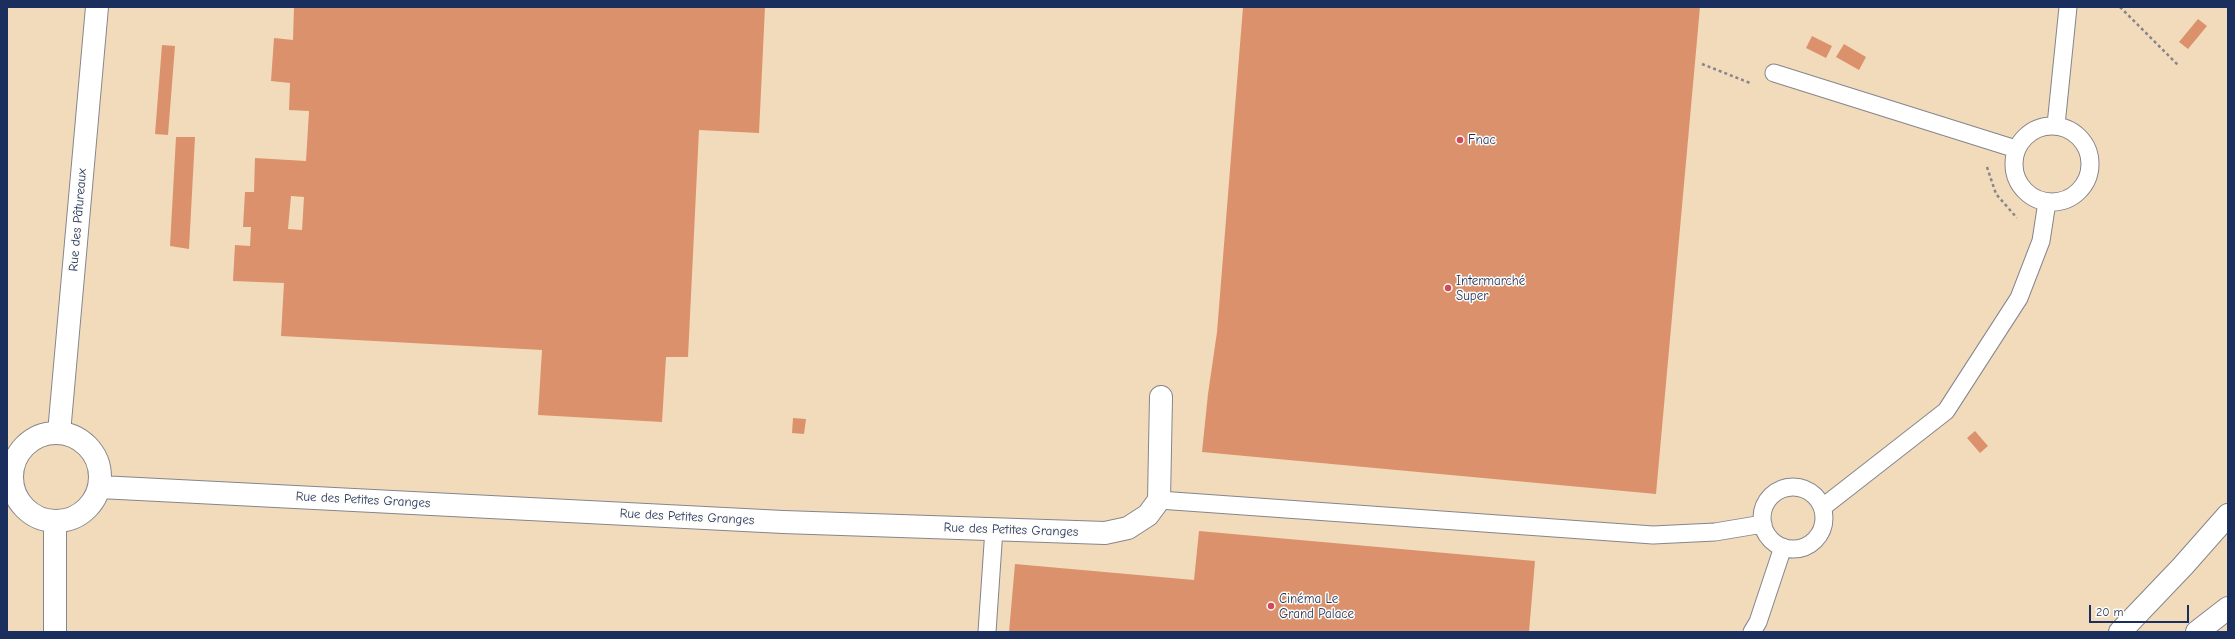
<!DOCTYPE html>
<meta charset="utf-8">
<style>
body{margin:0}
#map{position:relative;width:2235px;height:639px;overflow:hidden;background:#f2dbbb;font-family:"Comic Neue",sans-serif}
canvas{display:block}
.frame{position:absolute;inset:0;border:8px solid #1b2f5e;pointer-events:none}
.scale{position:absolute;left:2089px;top:605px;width:100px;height:18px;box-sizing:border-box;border:2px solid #1b2f5e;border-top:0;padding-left:5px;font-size:12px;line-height:14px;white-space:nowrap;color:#1b2f5e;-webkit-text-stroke:3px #fdfcf7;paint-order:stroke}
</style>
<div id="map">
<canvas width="2235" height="639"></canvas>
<div class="frame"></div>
<div class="scale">20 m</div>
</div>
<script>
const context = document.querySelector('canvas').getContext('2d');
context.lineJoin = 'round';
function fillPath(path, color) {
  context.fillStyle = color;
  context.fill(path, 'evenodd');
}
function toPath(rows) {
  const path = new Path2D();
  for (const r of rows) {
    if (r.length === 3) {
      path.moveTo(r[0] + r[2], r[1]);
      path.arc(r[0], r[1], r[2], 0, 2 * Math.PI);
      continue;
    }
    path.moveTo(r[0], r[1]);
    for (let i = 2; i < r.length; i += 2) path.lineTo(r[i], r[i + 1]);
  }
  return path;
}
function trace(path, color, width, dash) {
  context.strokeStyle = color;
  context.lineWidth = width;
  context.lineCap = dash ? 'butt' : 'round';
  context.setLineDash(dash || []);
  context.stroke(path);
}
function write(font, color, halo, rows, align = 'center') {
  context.font = font + ' "Comic Neue",sans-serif';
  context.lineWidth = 3;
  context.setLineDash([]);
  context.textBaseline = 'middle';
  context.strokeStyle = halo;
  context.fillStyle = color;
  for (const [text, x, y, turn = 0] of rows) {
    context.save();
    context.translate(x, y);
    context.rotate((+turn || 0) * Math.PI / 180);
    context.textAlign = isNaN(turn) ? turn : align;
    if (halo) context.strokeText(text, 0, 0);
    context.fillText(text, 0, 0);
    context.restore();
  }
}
const building = toPath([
 [294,7,765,7,759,133,699,130,688,357,666,357,662,422,538,415,542,350,281,336,284,283,233,281,235,245,250,246,251,227,243,227,245,192,254,192,255,158,306,161,309,111,289,110,290,83,271,81,274,38,293,40],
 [291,196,304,197,302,230,288,229],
 [1243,7,1700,7,1656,494,1202,452,1208,394,1217,332],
 [2198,19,2207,26,2188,49,2179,42],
 [1812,36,1832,46,1826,58,1806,48],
 [1844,44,1866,57,1859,70,1836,57],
 [162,45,175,46,168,135,155,134],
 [176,137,195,137,189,249,170,246],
 [793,418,806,419,804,434,792,433],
 [1975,431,1988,446,1980,453,1967,438],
 [1199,531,1535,561,1529,632,1009,632,1015,564,1194,580]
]);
const path = toPath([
 [2120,7,2179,66],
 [1702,64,1750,83],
 [1987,167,1996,194,2017,218]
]);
const lane = toPath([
 [1774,73,2016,149],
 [2056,125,2068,7],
 [2052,164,38],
 [1793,518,31],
 [1159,500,1653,535,1715,532,1763,524],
 [1823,507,1946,411,2019,298,2041,241,2047,202],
 [987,632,994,529],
 [1752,632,1758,622,1783,547]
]);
const street = toPath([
 [56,477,44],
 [59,433,97,7],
 [100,487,783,522,1105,533,1128,528,1148,515,1159,500,1161,397],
 [55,632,55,522]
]);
const highway = toPath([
 [2120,632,2183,566,2228,515],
 [2197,632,2228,608]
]);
const markers = [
 [1460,140,4,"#d1495b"],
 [1448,288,4,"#d1495b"],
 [1271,606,4,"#d1495b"]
];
const poiNames = [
 ["Fnac",1468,140],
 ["Intermarché",1456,281],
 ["Super",1456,296],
 ["Cinéma Le",1279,599],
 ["Grand Palace",1279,614]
];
const streetNames = [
 ["Rue des Pâtureaux",78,220,-85],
 ["Rue des Petites Granges",363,500,3],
 ["Rue des Petites Granges",687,517,3],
 ["Rue des Petites Granges",1011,530,2]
];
fillPath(building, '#dc916d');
trace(lane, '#86858c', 19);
trace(street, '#86858c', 24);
trace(highway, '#86858c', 24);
trace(path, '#86858c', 2.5, [3, 3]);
trace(lane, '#fff', 17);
trace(street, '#fff', 22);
trace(highway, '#fff', 22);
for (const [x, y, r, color] of markers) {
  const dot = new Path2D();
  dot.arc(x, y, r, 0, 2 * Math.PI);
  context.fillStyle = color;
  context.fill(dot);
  trace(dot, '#fdfcf7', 1.5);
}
write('13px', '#1b2f5e', '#fdfcf7', poiNames, 'left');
write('13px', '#1b2f5e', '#fdfcf7', streetNames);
</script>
